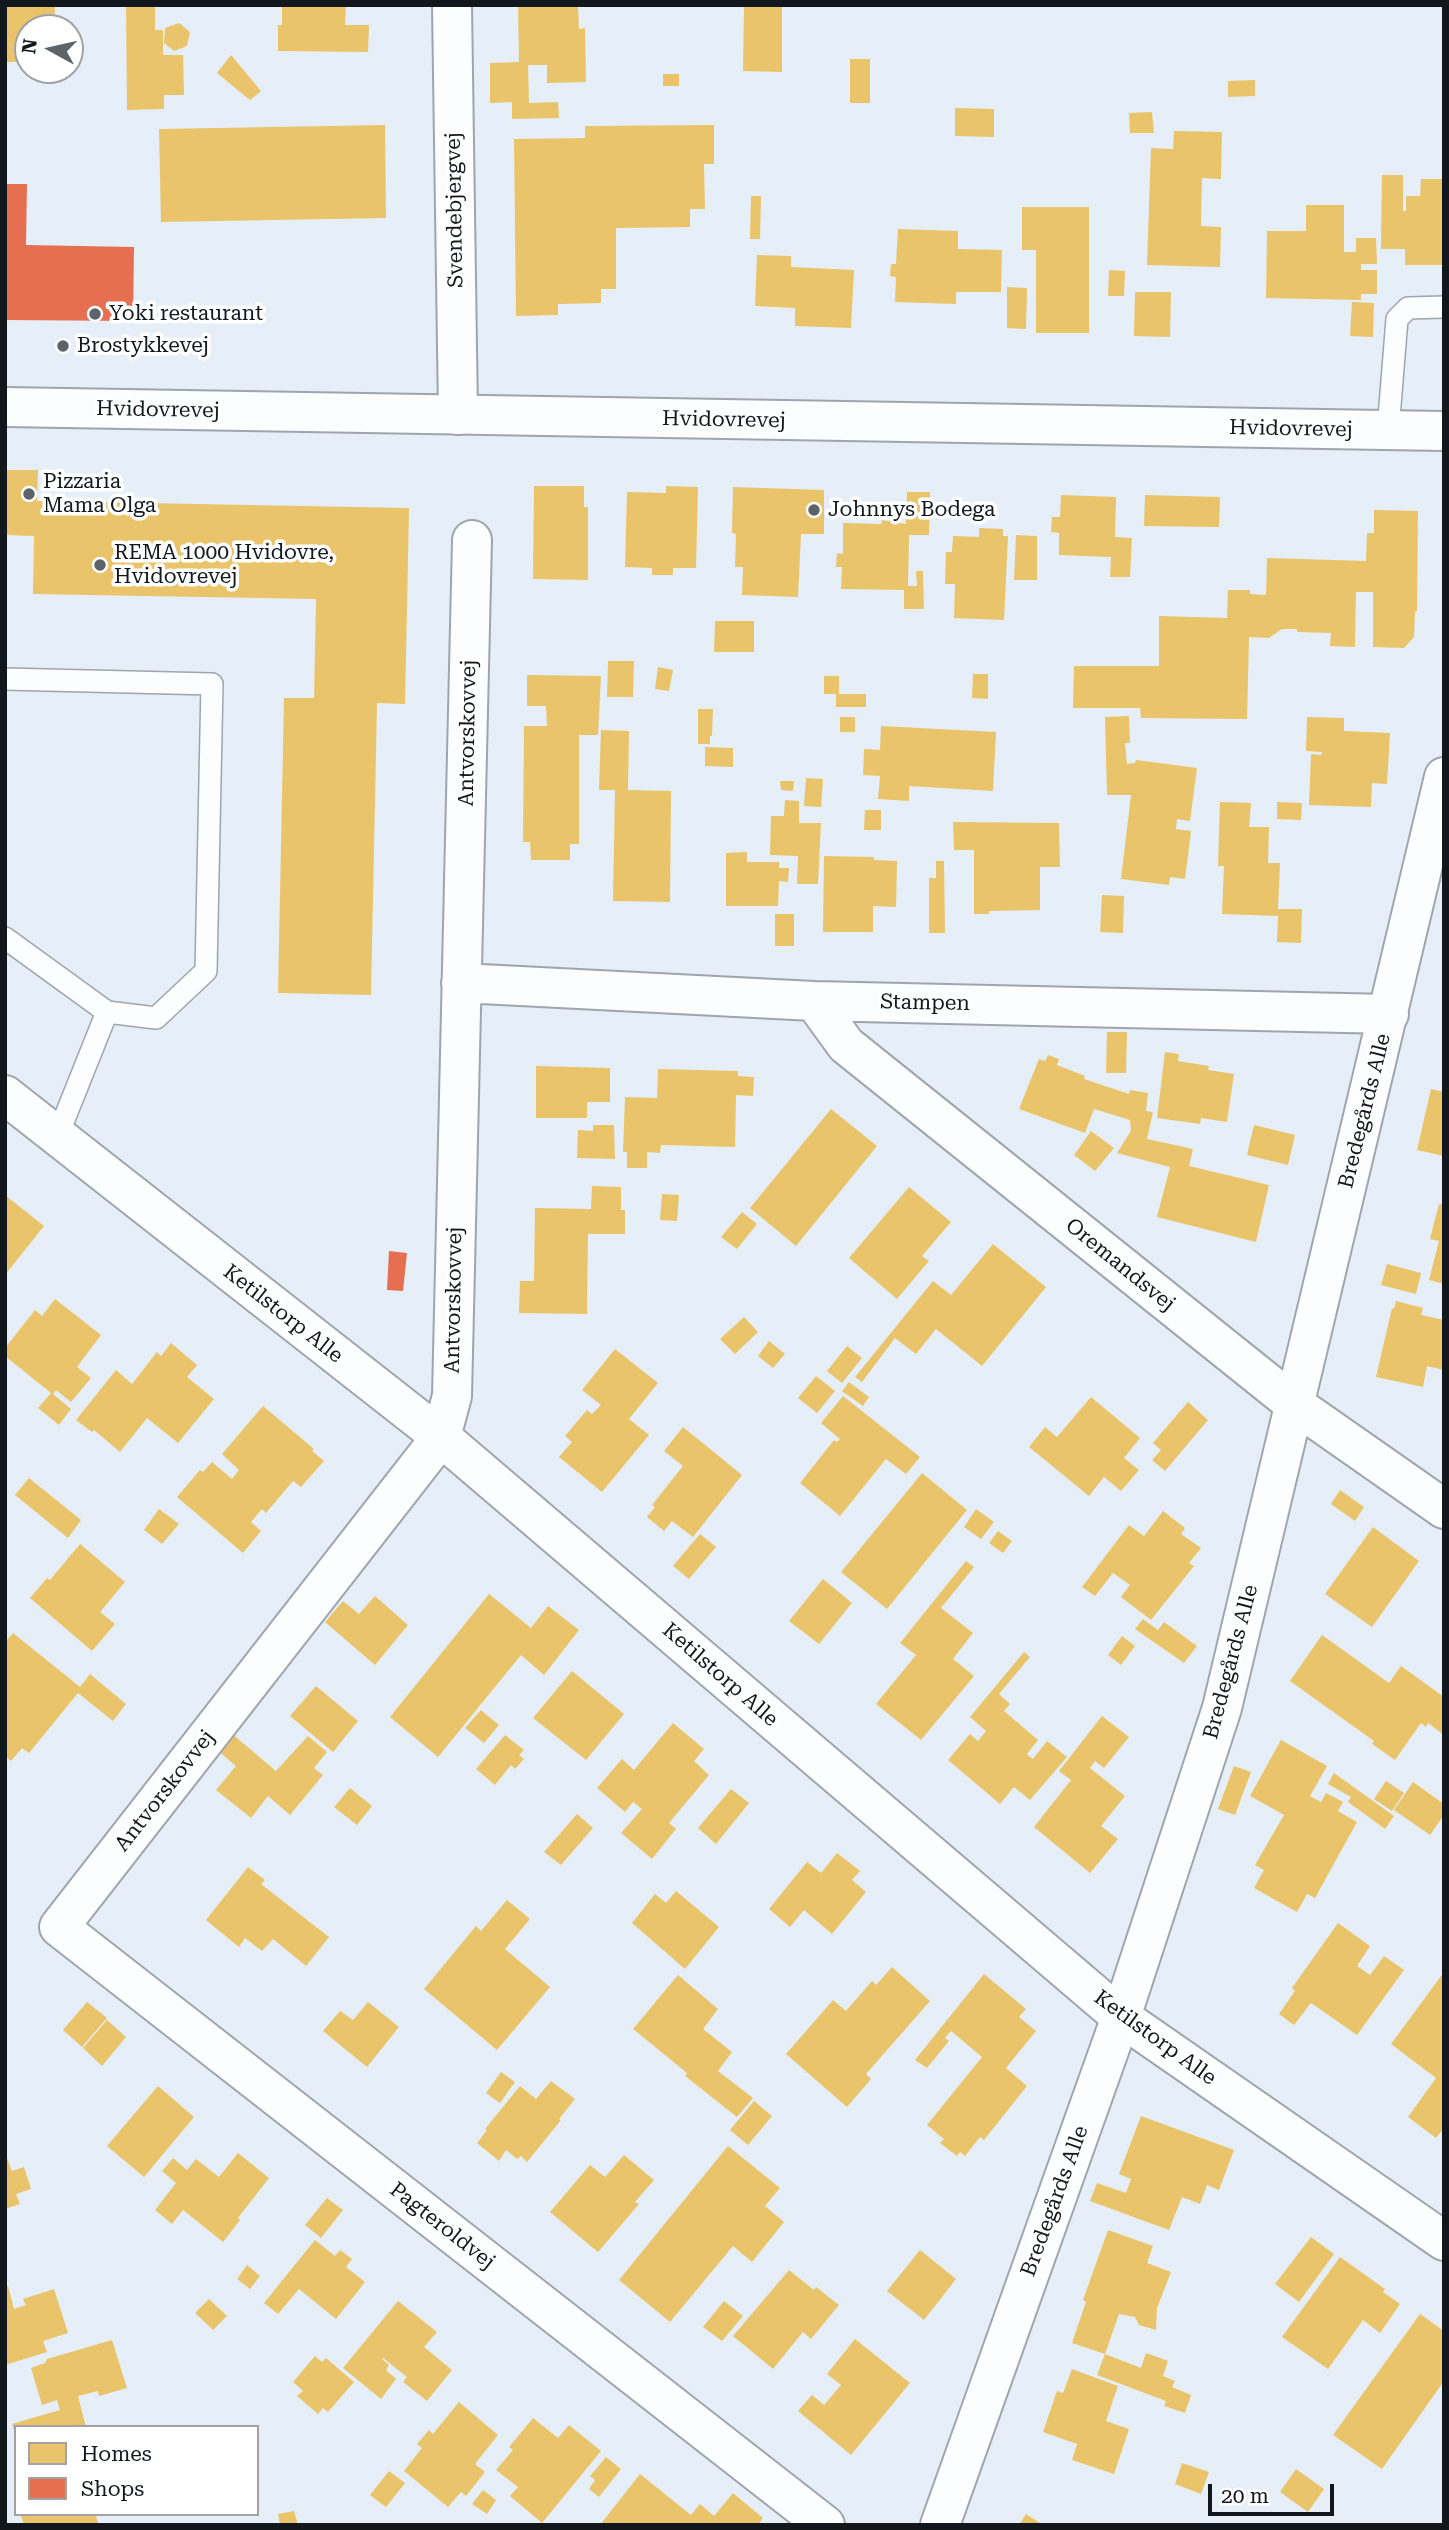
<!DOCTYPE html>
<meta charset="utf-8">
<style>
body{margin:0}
#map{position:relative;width:1449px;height:2530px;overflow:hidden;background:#e6eff7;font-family:"Roboto Serif",serif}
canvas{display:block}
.frame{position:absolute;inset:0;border:7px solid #11171c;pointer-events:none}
.legend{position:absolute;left:14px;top:2425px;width:245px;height:91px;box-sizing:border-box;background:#fff;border:2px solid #a0a2a4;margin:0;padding:9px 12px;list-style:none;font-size:21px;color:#11171c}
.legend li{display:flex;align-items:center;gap:14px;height:35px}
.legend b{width:35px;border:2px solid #a0a2a4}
.north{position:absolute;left:14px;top:14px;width:70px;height:70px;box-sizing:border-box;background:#fff;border:2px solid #a0a2a4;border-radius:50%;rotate:278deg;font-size:19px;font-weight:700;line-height:28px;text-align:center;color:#11171c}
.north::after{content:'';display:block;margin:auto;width:24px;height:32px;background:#5c6369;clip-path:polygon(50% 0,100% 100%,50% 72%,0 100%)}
.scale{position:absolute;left:1208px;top:2484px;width:126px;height:32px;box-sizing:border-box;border:4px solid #11171c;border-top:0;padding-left:9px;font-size:21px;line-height:24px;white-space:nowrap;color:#11171c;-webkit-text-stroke:5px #fff;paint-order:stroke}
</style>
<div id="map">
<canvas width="1449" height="2530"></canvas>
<div class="frame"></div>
<ul class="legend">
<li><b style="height:19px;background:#e9c46a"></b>Homes</li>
<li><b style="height:19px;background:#e76f51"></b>Shops</li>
</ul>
<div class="north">N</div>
<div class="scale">20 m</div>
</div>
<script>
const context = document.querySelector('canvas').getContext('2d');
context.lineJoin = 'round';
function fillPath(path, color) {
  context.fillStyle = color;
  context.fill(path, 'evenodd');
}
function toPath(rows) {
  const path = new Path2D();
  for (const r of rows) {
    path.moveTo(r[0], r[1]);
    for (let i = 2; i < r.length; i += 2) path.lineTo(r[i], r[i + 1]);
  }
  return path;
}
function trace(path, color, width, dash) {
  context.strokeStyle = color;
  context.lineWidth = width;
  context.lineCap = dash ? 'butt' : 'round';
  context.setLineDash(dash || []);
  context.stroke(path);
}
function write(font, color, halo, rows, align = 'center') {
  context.font = font + ' "Roboto Serif",serif';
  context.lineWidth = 7;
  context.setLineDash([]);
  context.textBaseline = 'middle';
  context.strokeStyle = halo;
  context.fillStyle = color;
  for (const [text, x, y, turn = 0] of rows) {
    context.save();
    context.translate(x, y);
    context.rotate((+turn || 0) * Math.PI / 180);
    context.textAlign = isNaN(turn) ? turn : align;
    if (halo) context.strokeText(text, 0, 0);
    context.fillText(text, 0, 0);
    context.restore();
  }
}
const homes = toPath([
 [5,5,55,5,54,28,28,28,28,62,5,62],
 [126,5,155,5,155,30,163,30,163,55,183,55,184,95,164,95,164,109,127,110],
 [282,5,346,5,345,25,369,25,368,52,278,51,278,25,282,25],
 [518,5,578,5,579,29,585,28,586,82,547,83,547,65,528,65,529,103,558,102,559,118,512,119,512,102,490,103,490,63,519,62],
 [744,5,782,5,782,72,743,71],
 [179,23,190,32,187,46,174,51,164,43,165,28],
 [231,55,261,91,250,100,217,73],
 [850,59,870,59,870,103,850,103],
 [663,74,679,74,679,86,663,86],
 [1255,80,1255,96,1228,97,1228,81],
 [955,108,994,109,994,137,955,136],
 [1152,112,1154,133,1130,133,1129,113],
 [385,125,386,218,161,222,159,129],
 [714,125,714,164,704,164,705,209,690,209,690,227,616,228,616,289,601,289,601,303,558,304,558,315,516,316,514,139,585,138,585,126],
 [1174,131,1222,132,1221,179,1202,178,1201,226,1221,227,1220,267,1147,265,1151,148,1173,149],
 [1382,175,1403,175,1403,211,1406,211,1406,196,1420,196,1421,179,1444,179,1444,265,1405,265,1405,249,1381,249],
 [751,196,761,196,760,239,750,239],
 [1306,205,1344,205,1344,252,1356,252,1356,238,1376,238,1377,264,1361,264,1361,270,1377,270,1377,294,1361,294,1361,300,1266,298,1267,231,1306,231],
 [1022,207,1089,207,1089,333,1036,333,1036,250,1022,250],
 [898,229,958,231,958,249,1002,250,1001,292,956,292,956,304,895,302,896,277,890,276,891,264,896,264],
 [757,255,791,256,791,267,854,270,851,328,795,326,795,308,755,306],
 [1109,270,1125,271,1124,296,1108,296],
 [1007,287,1027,288,1026,329,1007,328],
 [1135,292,1171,292,1170,337,1134,336],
 [1352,302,1374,303,1373,337,1350,336],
 [5,470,38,470,37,501,409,508,405,704,377,703,371,995,278,993,284,698,314,698,316,599,33,594,34,536,5,535],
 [534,486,584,486,584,507,588,507,588,580,533,579],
 [666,486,698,487,696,568,673,568,673,575,652,575,652,568,625,567,627,492,666,493],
 [733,487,824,490,824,534,801,534,798,597,742,595,743,567,735,567,736,534,732,533],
 [907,492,930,492,929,535,909,535,908,586,917,586,916,571,923,571,924,609,904,609,904,590,841,589,842,567,836,567,837,553,843,554,843,523,881,524,882,520,906,524],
 [1061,495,1116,497,1115,537,1132,538,1130,577,1110,577,1111,557,1059,555,1059,533,1051,532,1052,517,1060,517],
 [1145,495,1220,497,1219,527,1144,526],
 [1374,510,1418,511,1417,611,1415,611,1414,637,1404,648,1373,647,1373,592,1356,592,1355,647,1330,646,1331,633,1297,632,1297,629,1282,629,1269,638,1249,637,1247,719,1141,718,1140,708,1073,708,1074,666,1159,666,1159,616,1227,618,1228,590,1250,590,1250,594,1266,595,1267,558,1366,561,1367,533,1374,533],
 [979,528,1003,529,1003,536,1008,536,1004,620,954,618,955,584,945,584,946,552,952,552,953,536,979,537],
 [1016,535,1037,536,1037,580,1014,580],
 [715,621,754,621,754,652,714,652],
 [608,661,634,661,633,697,607,697],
 [658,667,673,670,669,691,655,689],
 [973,674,988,674,988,699,972,698],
 [527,675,601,676,598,735,579,735,579,844,570,844,570,860,531,860,530,842,523,842,524,726,547,726,546,706,527,706],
 [824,676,839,676,839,694,866,694,866,707,836,707,836,694,824,694],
 [698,709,713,709,712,736,710,736,710,744,698,744],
 [1129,716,1130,743,1125,743,1127,764,1135,763,1136,760,1197,768,1190,821,1177,819,1176,829,1191,831,1185,879,1170,877,1169,885,1121,879,1131,795,1107,795,1105,717],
 [840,717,855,717,855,732,840,732],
 [1307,717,1344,718,1344,731,1390,733,1387,784,1372,783,1371,807,1309,805,1311,754,1321,755,1322,752,1306,751],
 [881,726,996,732,993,791,909,786,909,801,878,799,880,776,863,775,864,749,880,750],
 [601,730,629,731,628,790,671,791,670,902,613,901,615,790,599,790],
 [705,747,733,748,733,767,705,766],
 [806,778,823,779,821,807,804,806],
 [780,781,794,781,793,791,781,790],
 [785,800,799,801,799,823,821,823,818,884,797,884,798,856,770,855,771,816,784,816],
 [1220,802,1251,803,1249,827,1269,827,1268,863,1280,863,1278,909,1302,909,1301,943,1277,942,1278,916,1222,914,1224,866,1218,866],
 [1277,802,1302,803,1301,820,1277,819],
 [865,810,881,810,881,830,864,830],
 [953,822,1059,823,1060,867,1040,867,1040,910,989,911,989,914,974,914,974,850,954,850],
 [747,852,747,862,779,862,779,868,789,868,788,882,779,881,778,906,726,906,726,853],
 [824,856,874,857,874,860,897,861,896,907,873,906,873,932,823,932],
 [936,861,944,861,945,933,929,933,929,878,936,878],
 [1102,895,1124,896,1123,933,1100,932],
 [775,914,794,914,794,946,775,946],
 [1107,1032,1127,1032,1126,1073,1106,1073],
 [1165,1052,1179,1054,1178,1061,1209,1066,1208,1070,1234,1074,1227,1122,1201,1118,1200,1124,1157,1118],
 [1048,1055,1059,1059,1057,1065,1085,1076,1084,1079,1129,1094,1130,1090,1148,1093,1146,1111,1153,1112,1147,1139,1193,1149,1189,1166,1269,1185,1256,1242,1157,1217,1170,1167,1117,1153,1131,1131,1130,1120,1094,1109,1085,1133,1019,1109,1039,1059,1045,1061],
 [536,1066,610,1068,610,1102,587,1102,587,1118,536,1118],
 [658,1069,738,1071,738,1076,754,1077,753,1096,736,1095,735,1147,661,1145,660,1153,647,1152,647,1168,627,1168,627,1152,623,1152,625,1097,657,1098],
 [1431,1089,1444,1092,1444,1156,1417,1150],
 [831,1109,877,1146,796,1246,750,1208],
 [593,1125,614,1125,615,1159,577,1158,578,1130,593,1131],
 [1254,1125,1295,1135,1288,1165,1247,1155],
 [1091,1131,1114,1148,1095,1171,1074,1155],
 [592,1186,621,1187,621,1210,625,1210,625,1234,588,1234,587,1314,519,1313,520,1281,534,1281,535,1208,591,1209],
 [909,1187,951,1222,922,1256,929,1261,897,1299,849,1258],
 [662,1194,679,1195,677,1221,660,1220],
 [5,1195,44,1226,5,1275],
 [1439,1204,1444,1205,1444,1284,1429,1280,1439,1241,1430,1239],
 [742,1212,757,1224,737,1249,721,1237],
 [993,1244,1046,1287,982,1366,936,1329,916,1354,895,1338,862,1382,855,1377,933,1281,951,1295],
 [1387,1264,1421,1273,1416,1294,1381,1285],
 [55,1299,101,1335,77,1367,91,1378,71,1402,56,1390,53,1394,71,1409,59,1425,38,1408,51,1393,5,1356,5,1348,35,1310,42,1316],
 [1396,1301,1423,1308,1421,1315,1444,1320,1444,1370,1427,1366,1423,1387,1376,1377,1392,1308,1394,1309],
 [744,1317,758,1332,735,1354,720,1339],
 [769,1341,785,1354,773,1368,758,1356],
 [171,1343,197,1365,187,1377,214,1399,178,1443,147,1418,120,1452,94,1430,92,1432,76,1420,116,1370,132,1384,157,1352,161,1356],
 [847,1346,862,1358,842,1383,827,1371],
 [615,1349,658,1383,629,1419,649,1435,602,1492,559,1457,572,1442,565,1436,587,1410,592,1414,601,1405,582,1390],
 [816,1376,835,1391,817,1413,798,1398],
 [849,1382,869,1397,863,1406,842,1391],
 [843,1396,920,1457,906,1474,886,1459,840,1516,800,1483,834,1440,837,1442,840,1439,821,1423],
 [1091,1397,1140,1438,1124,1458,1139,1470,1121,1491,1104,1477,1089,1496,1029,1447,1045,1427,1057,1437],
 [1188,1402,1208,1420,1165,1471,1152,1460,1161,1450,1153,1443],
 [263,1406,314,1449,312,1451,324,1461,301,1487,293,1481,266,1513,262,1509,251,1522,261,1531,243,1553,177,1497,200,1470,203,1472,212,1462,232,1479,239,1470,222,1454],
 [683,1427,742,1475,693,1537,672,1521,664,1531,647,1517,655,1507,652,1505,683,1466,664,1451],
 [922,1473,967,1510,887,1609,841,1572],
 [29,1478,81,1520,68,1538,15,1495],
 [1340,1490,1364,1507,1355,1521,1331,1504],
 [159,1509,179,1524,162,1544,144,1530],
 [976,1509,994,1522,981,1539,964,1527],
 [1163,1511,1185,1528,1181,1534,1201,1548,1189,1563,1194,1566,1151,1620,1121,1597,1130,1585,1113,1573,1095,1596,1082,1587,1129,1525,1144,1536],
 [1373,1527,1419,1561,1372,1627,1325,1594],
 [998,1531,1012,1541,1003,1553,989,1543],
 [700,1534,716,1547,689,1579,673,1566],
 [80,1544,125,1582,100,1612,115,1624,92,1651,30,1598,47,1578,50,1580],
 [966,1561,974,1567,941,1608,973,1633,953,1659,974,1676,921,1740,876,1704,916,1655,900,1643],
 [823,1579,852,1603,819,1644,789,1621],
 [489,1594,531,1628,548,1606,579,1630,544,1675,521,1655,438,1757,390,1717],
 [375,1596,408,1625,375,1665,325,1622,343,1601,359,1614],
 [1143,1619,1158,1630,1164,1622,1197,1646,1184,1663,1135,1629],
 [13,1633,80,1687,90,1674,126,1704,113,1721,78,1693,29,1753,22,1748,11,1761,5,1756,5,1642],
 [1322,1635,1389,1683,1401,1666,1444,1697,1444,1735,1428,1723,1426,1727,1421,1723,1395,1760,1372,1744,1374,1741,1290,1681],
 [1122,1636,1135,1646,1121,1665,1108,1655],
 [1024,1652,1030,1657,999,1694,1010,1704,1004,1711,1038,1740,1027,1754,1033,1759,1047,1741,1067,1757,1030,1800,1014,1787,1000,1804,948,1760,970,1734,978,1741,986,1731,970,1717],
 [572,1671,624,1714,586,1760,533,1718],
 [316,1686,358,1721,333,1752,290,1716],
 [481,1710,499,1725,484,1743,465,1728],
 [1102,1716,1129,1737,1104,1768,1095,1761,1090,1768,1125,1796,1101,1826,1118,1839,1090,1873,1034,1827,1071,1780,1059,1771],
 [673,1723,704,1749,694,1761,709,1775,669,1823,676,1829,652,1859,621,1833,642,1809,633,1802,625,1812,597,1788,622,1759,634,1770],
 [231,1733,276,1771,308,1736,327,1752,314,1768,323,1775,290,1815,268,1796,251,1818,216,1790,236,1766,217,1750],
 [505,1735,524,1750,519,1755,524,1759,515,1769,511,1765,495,1785,476,1769],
 [1281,1740,1327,1766,1310,1796,1321,1802,1326,1793,1343,1802,1338,1811,1357,1822,1315,1898,1307,1894,1297,1912,1254,1888,1264,1870,1255,1865,1284,1815,1250,1796],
 [1234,1766,1251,1772,1235,1815,1218,1809],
 [1334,1773,1394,1816,1385,1829,1348,1802,1351,1797,1328,1784],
 [1386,1781,1404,1793,1392,1811,1374,1799],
 [1413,1782,1444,1804,1444,1815,1430,1835,1394,1810],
 [350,1788,372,1806,357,1825,334,1807],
 [731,1789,749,1803,716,1844,698,1828],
 [577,1814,593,1828,561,1865,544,1852],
 [837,1853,860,1871,852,1880,866,1892,832,1934,804,1910,790,1927,769,1909,807,1862,821,1873],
 [248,1867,265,1880,261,1884,329,1937,306,1966,273,1939,262,1951,245,1938,239,1947,206,1920],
 [676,1891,719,1927,685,1969,632,1923,655,1894,666,1903],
 [507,1900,530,1919,505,1949,550,1987,497,2050,424,1989,476,1926,481,1931],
 [1338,1923,1370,1946,1357,1966,1370,1975,1384,1956,1404,1970,1357,2035,1311,2003,1294,2025,1279,2014,1295,1991,1292,1988],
 [892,1967,930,2001,866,2074,871,2079,847,2107,786,2054,833,2000,846,2011,872,1981,876,1985],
 [1444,1972,1444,2128,1436,2138,1408,2117,1436,2078,1391,2044],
 [984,1974,1026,2009,1019,2017,1036,2031,1006,2068,1027,2086,984,2140,980,2137,965,2156,960,2152,957,2156,940,2143,944,2139,927,2125,982,2057,951,2031,945,2038,949,2041,927,2068,915,2060],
 [678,1975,718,2009,703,2029,732,2052,718,2071,753,2098,737,2117,685,2076,687,2073,633,2029],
 [87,2002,107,2018,82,2047,63,2030],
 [368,2002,399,2027,367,2067,323,2031,340,2011,353,2020],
 [107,2020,126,2037,102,2066,83,2048],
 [501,2072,515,2082,500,2103,486,2093],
 [551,2081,575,2099,559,2119,561,2120,527,2162,521,2156,517,2159,506,2150,499,2161,477,2143,487,2130,485,2129,520,2086,536,2099],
 [158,2086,194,2117,144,2177,107,2146],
 [754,2101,772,2116,748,2145,730,2130],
 [1141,2116,1234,2150,1219,2190,1207,2185,1200,2204,1182,2197,1169,2230,1090,2201,1097,2183,1126,2193,1131,2179,1119,2174],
 [728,2146,780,2188,765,2206,784,2222,752,2262,733,2246,670,2322,619,2280],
 [5,2153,12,2171,24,2167,31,2189,16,2194,20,2204,5,2209],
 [238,2153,269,2178,238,2218,240,2220,223,2242,183,2210,172,2224,155,2210,176,2183,162,2171,173,2158,187,2170,196,2159,219,2177],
 [624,2155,654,2180,635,2202,639,2204,598,2252,550,2212,590,2165,605,2177],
 [327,2198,343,2210,321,2238,305,2225],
 [1108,2230,1153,2246,1147,2263,1171,2272,1157,2308,1156,2330,1139,2325,1135,2317,1119,2314,1105,2354,1072,2343,1086,2302,1083,2300],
 [1311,2237,1334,2254,1299,2302,1275,2284],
 [315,2240,335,2256,340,2250,352,2259,346,2267,365,2282,336,2319,299,2289,278,2314,264,2303],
 [920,2250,956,2279,924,2320,887,2291],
 [1340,2257,1385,2289,1383,2292,1400,2304,1380,2333,1363,2320,1328,2369,1282,2337],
 [247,2265,260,2276,250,2289,237,2279],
 [789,2270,814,2290,816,2287,839,2305,811,2339,803,2332,773,2369,733,2336],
 [8,2286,14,2309,26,2305,23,2299,54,2289,68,2333,43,2341,47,2352,5,2365,5,2287],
 [209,2299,227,2316,213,2330,195,2313],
 [398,2301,437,2332,424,2347,452,2370,427,2401,403,2382,407,2377,383,2358,382,2359,389,2365,386,2370,396,2379,381,2399,343,2368],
 [724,2301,743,2316,722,2341,703,2327],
 [1420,2314,1444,2331,1444,2381,1382,2469,1333,2435],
 [855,2339,910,2383,851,2455,798,2411,812,2395,824,2405,841,2385,827,2374],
 [112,2340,127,2388,99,2396,98,2391,78,2396,86,2427,16,2427,15,2433,12,2424,60,2410,57,2400,42,2405,31,2368,45,2363,47,2359],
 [1146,2353,1168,2361,1163,2376,1175,2381,1172,2387,1191,2395,1185,2413,1164,2406,1166,2401,1097,2375,1105,2354,1141,2368],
 [315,2356,322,2362,326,2358,354,2382,328,2412,323,2408,318,2414,297,2396,303,2391,293,2382],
 [1072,2369,1118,2386,1106,2421,1129,2429,1114,2474,1072,2460,1077,2444,1043,2432,1057,2391,1063,2393],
 [459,2402,498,2435,475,2464,485,2472,466,2496,461,2492,448,2507,404,2471,422,2448,417,2444,429,2430,433,2434],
 [533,2418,558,2438,569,2425,601,2451,542,2523,510,2496,518,2487,496,2470,513,2450,509,2447],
 [606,2457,621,2469,599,2497,589,2489,595,2480,590,2476],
 [1182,2463,1209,2472,1201,2494,1175,2484],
 [1296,2469,1324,2489,1308,2512,1280,2492],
 [389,2471,405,2483,386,2507,370,2495],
 [640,2474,691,2515,700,2504,714,2516,733,2493,763,2518,758,2525,600,2525],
 [483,2490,496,2500,487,2514,472,2504],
 [294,2511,298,2525,280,2525,278,2514],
 [27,2514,95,2514,99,2525,24,2525,21,2516],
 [1026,2514,1043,2525,1019,2525]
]);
const shops = toPath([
 [5,184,27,184,26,245,134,247,133,321,5,320],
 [389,1251,407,1253,403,1291,387,1290]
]);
const lane = toPath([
 [1388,430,1397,319,1408,308,1444,307],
 [5,679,212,684,206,971,156,1018,107,1012],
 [5,938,107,1012,57,1137]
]);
const street = toPath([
 [452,5,458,415],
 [472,540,452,1396,441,1437,59,1927,825,2525],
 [461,983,814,1001,1389,1014],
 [814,1001,846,1045,1294,1404,1444,1509],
 [5,1095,441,1437,1121,2017,1444,2241],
 [940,2525,1121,2017,1222,1708,1444,777]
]);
const secondary = toPath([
 [5,407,1444,431]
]);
const markers = [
 [95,314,7,"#5c6369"],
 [63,346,7,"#5c6369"],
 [29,494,7,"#5c6369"],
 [814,510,7,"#5c6369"],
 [100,565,7,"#5c6369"]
];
const streetNames = [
 ["Svendebjergvej",455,210,-91],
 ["Hvidovrevej",158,410,1],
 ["Hvidovrevej",724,420,1],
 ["Hvidovrevej",1291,429,1],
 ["Antvorskovvej",468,733,-89],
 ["Stampen",925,1003,1],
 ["Bredegårds Alle",1365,1111,-76],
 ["Oremandsvej",1120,1265,39],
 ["Antvorskovvej",454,1300,-89],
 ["Ketilstorp Alle",283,1314,38],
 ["Bredegårds Alle",1231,1662,-75],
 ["Ketilstorp Alle",720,1675,41],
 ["Antvorskovvej",165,1791,-52],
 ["Ketilstorp Alle",1155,2038,36],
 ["Bredegårds Alle",1055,2201,-70],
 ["Pagteroldvej",442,2226,38]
];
const poiNames = [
 ["Yoki restaurant",109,314],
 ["Brostykkevej",77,346],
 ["Pizzaria",43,482],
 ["Mama Olga",43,506],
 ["Johnnys Bodega",828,510],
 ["REMA 1000 Hvidovre,",114,553],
 ["Hvidovrevej",114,577]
];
fillPath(homes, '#e9c46a');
fillPath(shops, '#e76f51');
trace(lane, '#9ea5ac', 24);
trace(street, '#9ea5ac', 42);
trace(secondary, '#9ea5ac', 42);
trace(lane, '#fbfdfe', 21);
trace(street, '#fbfdfe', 38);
trace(secondary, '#fbfdfe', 38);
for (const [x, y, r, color] of markers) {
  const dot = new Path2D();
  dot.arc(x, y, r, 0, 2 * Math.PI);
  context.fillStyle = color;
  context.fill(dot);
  trace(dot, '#fff', 2.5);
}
write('21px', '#11171c', '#fff', streetNames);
write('21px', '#11171c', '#fff', poiNames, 'left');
</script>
